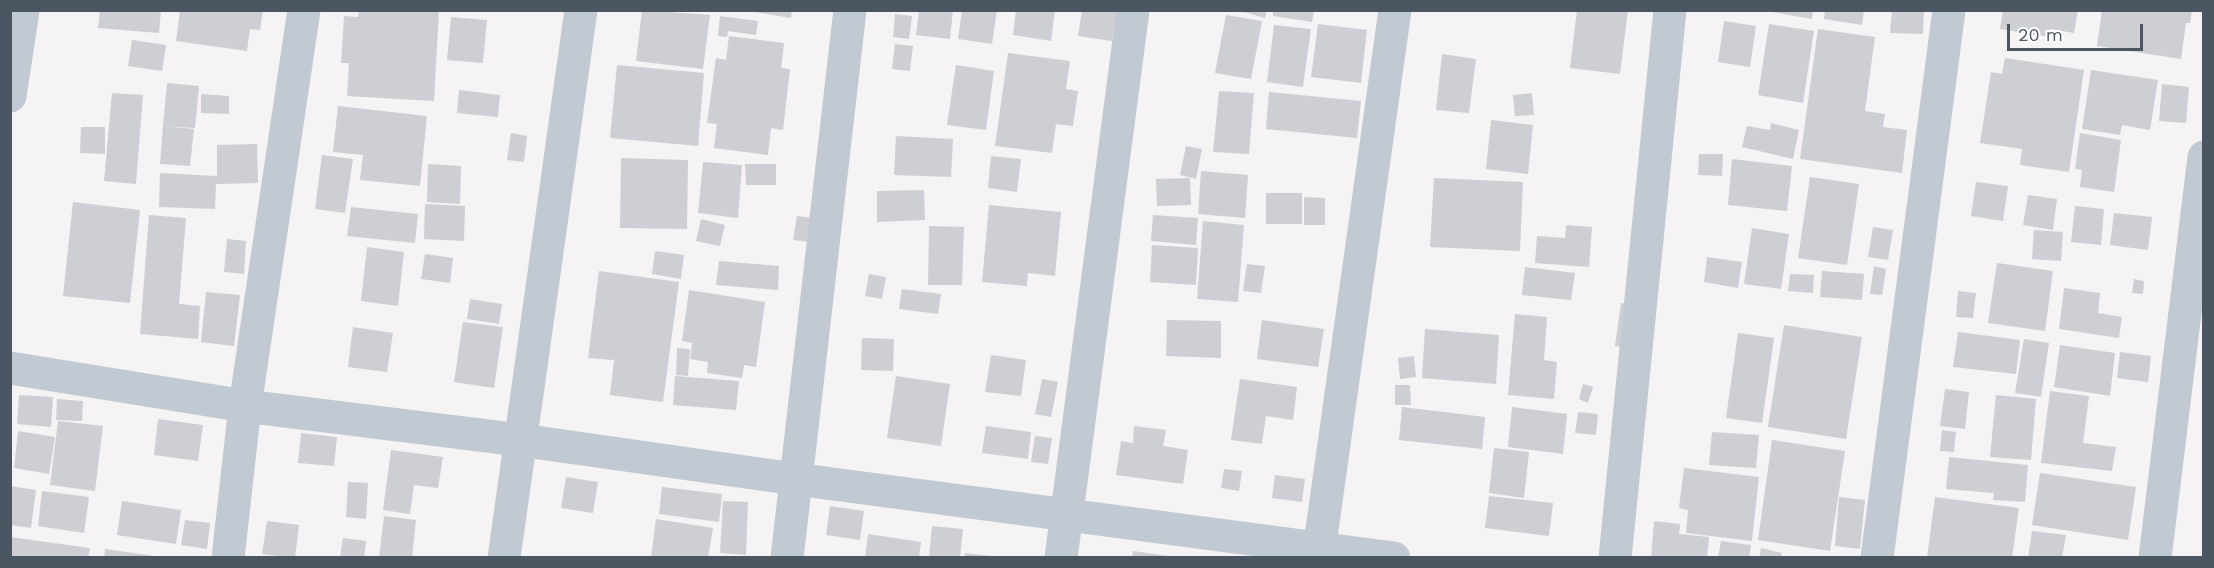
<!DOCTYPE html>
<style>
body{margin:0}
#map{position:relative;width:2214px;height:568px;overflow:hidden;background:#f5f3f3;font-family:"Work Sans",sans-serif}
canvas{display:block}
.frame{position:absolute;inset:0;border:12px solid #4a5661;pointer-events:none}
.scale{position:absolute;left:2007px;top:24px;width:136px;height:27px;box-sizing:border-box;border:3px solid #4a5661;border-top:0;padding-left:8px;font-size:18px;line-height:21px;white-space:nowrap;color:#4a5661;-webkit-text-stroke:4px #fff;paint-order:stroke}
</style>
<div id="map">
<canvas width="2214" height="568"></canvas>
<div class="frame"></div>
<div class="scale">20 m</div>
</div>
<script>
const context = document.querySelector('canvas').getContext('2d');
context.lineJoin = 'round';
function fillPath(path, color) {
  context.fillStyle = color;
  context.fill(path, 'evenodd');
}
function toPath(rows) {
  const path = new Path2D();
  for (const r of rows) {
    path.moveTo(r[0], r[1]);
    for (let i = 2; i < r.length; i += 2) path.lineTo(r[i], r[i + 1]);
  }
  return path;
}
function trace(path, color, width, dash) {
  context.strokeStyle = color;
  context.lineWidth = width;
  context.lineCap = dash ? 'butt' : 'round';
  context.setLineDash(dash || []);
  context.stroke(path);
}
const building = toPath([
 [100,10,161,10,159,33,98,28],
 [180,10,263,10,260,30,250,29,247,51,176,41],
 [359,10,439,10,434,101,347,96,349,63,341,63,344,16,358,17],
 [642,10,710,15,703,69,636,61],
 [743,10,792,10,791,18],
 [919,10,953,10,950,39,916,35],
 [962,10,997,10,992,44,958,39],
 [1016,10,1055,10,1051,41,1013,35],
 [1082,10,1117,11,1112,41,1078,36],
 [1237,10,1267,10,1265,18],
 [1273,10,1314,10,1312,22,1273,16],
 [1577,10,1628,10,1620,74,1570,68],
 [1761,10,1813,10,1812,19],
 [1825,10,1864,10,1862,25,1824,19],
 [1892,10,1924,10,1923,34,1890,33],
 [2003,10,2078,10,2074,33,2050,29,2049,37,2000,29],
 [2102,10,2192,10,2190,23,2186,23,2181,59,2097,46],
 [895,14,912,16,909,39,893,37],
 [1226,15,1262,21,1251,79,1215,73],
 [720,16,758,21,756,35,728,31,727,37,718,36],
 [451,17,487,20,483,63,447,60],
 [1724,21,1756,26,1750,67,1718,62],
 [1318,24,1367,30,1361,83,1311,77],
 [1769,24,1814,31,1803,103,1758,95],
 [1274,25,1311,29,1303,87,1267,82],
 [1818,29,1875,37,1865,111,1885,114,1883,127,1907,130,1902,173,1800,159],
 [729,36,784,43,781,68,790,69,783,130,771,128,768,155,714,148,717,124,707,123,716,58,726,60],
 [132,40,166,45,162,71,128,66],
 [895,44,913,46,910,71,892,69],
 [1008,53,1070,61,1066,89,1078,91,1073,126,1056,124,1052,153,995,146],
 [1442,54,1476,59,1469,113,1436,110],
 [2005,58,2084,70,2069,172,2020,165,2022,149,1980,143,1991,72,2002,74],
 [617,65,704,73,698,146,610,138],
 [956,65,994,71,986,130,947,125],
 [2091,70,2158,80,2150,130,2122,125,2120,135,2082,129],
 [167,83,199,86,195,128,163,126],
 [2162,84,2189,87,2186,123,2159,121],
 [459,90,500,95,498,117,457,113],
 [1219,91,1254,93,1249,154,1213,152],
 [1269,92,1361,101,1357,138,1266,129],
 [112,93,143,95,136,184,104,181],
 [1532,93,1534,115,1515,116,1513,95],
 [201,94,229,96,229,114,201,113],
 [338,106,427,116,420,186,360,180,363,155,333,152],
 [1491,120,1533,125,1528,174,1486,169],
 [1771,123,1799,130,1793,159,1742,147,1747,126,1770,130],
 [163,126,194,129,190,166,160,164],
 [81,127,105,127,105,154,80,153],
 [511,133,527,136,524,162,507,160],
 [2080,133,2121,140,2114,192,2080,187,2082,170,2075,169],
 [896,136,953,139,951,177,894,175],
 [257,144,258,183,216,184,215,209,159,207,160,173,217,176,217,145],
 [1186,146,1202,149,1196,179,1180,175],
 [1699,154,1723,154,1722,176,1698,175],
 [322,155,353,159,345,213,315,209],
 [991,156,1021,159,1017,192,988,188],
 [621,158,688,160,687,229,620,228],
 [1732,159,1792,166,1787,211,1728,205],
 [703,162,742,165,738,218,698,213],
 [428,164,461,166,460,204,427,202],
 [745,164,776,164,776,185,746,185],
 [1201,171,1248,175,1245,218,1198,214],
 [1810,177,1859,184,1847,265,1798,258],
 [1190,178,1191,205,1157,206,1156,179],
 [1434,178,1523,182,1520,251,1430,247],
 [1976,182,2008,186,2003,221,1971,216],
 [924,190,925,220,877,222,877,191],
 [1266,193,1302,193,1302,224,1266,224],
 [2028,195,2057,199,2053,230,2023,225],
 [1304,197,1325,198,1325,225,1304,225],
 [73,202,140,210,130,303,63,296],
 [425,204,465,206,464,241,424,239],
 [989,205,1061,212,1055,276,1028,273,1027,286,982,282],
 [2075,206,2104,209,2101,245,2071,242],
 [351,207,418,214,415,243,347,236],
 [2114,213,2152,217,2148,250,2110,245],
 [149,215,186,218,179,304,200,306,198,339,140,334],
 [1153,215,1198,218,1196,245,1151,241],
 [797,216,812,218,809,242,793,240],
 [701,219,725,225,720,246,696,241],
 [1203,221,1244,225,1238,302,1197,299],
 [1566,225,1592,227,1589,267,1535,263,1537,236,1565,238],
 [929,226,964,227,962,285,928,285],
 [1873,227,1893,230,1888,260,1868,257],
 [1752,228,1789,234,1781,289,1744,284],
 [2034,230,2063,232,2061,261,2032,259],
 [227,239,246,241,244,274,224,272],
 [1152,245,1198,248,1196,285,1150,282],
 [367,247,404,252,398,306,361,301],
 [655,251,684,255,681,279,652,274],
 [425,254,453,258,450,283,421,279],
 [1707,257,1742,262,1738,288,1704,282],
 [719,261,779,266,778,290,716,285],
 [1997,263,2053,271,2045,331,1988,323],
 [1247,264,1265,266,1261,293,1243,291],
 [1874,266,1886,269,1882,295,1870,294],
 [1525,267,1575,273,1571,300,1522,295],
 [599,271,679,282,663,402,610,395,614,360,588,358],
 [1822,271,1864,274,1862,300,1820,297],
 [869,274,886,277,882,299,865,296],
 [1790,274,1814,275,1813,293,1788,291],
 [2134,279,2144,281,2143,294,2132,293],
 [2064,288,2100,293,2098,313,2122,317,2119,338,2059,329],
 [902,289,941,294,938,314,899,309],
 [689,290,765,302,756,367,744,365,742,378,707,373,708,362,690,359,692,343,682,341],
 [1958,291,1976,293,1973,318,1956,317],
 [206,292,240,295,234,346,201,342],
 [470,299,502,304,499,324,467,319],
 [1621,303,1635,305,1628,348,1615,346],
 [1515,314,1547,317,1544,360,1557,362,1554,399,1508,395],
 [1167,320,1221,321,1221,358,1166,356],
 [1262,320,1324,329,1318,367,1257,359],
 [463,322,503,327,494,388,454,382],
 [1784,325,1862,337,1846,439,1768,427],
 [353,327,393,333,387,372,348,367],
 [1425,329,1499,335,1496,384,1422,378],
 [1958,332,2020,340,2016,374,1953,367],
 [1738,333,1774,338,1762,423,1726,418],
 [862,338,894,339,893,371,861,370],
 [2024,339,2049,343,2041,397,2015,393],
 [2060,345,2115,353,2110,396,2054,387],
 [677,348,690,349,688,376,676,375],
 [2120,352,2151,356,2148,382,2117,378],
 [991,355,1026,360,1021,396,985,392],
 [1414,356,1416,377,1400,379,1398,358],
 [675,376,739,381,736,410,673,405],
 [896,376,950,384,941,446,887,438],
 [1042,379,1058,382,1051,417,1035,414],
 [1240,379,1297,387,1293,420,1266,416,1262,444,1231,440],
 [1583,384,1593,387,1588,403,1579,399],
 [1395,385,1410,385,1411,405,1395,405],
 [1945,389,1969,392,1965,429,1940,426],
 [2050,391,2089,396,2083,443,2116,447,2112,471,2041,463],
 [19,395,53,397,51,427,17,424],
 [1996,395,2036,399,2031,460,1990,457],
 [57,399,83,401,82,421,56,420],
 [1402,407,1485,417,1482,449,1399,440],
 [1512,407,1567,414,1563,454,1508,447],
 [1578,412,1598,414,1596,435,1575,433],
 [158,419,203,425,198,461,154,455],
 [58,421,103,426,95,491,50,485],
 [986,426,1031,432,1028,459,982,453],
 [1134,426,1166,430,1163,446,1188,450,1183,484,1116,475,1121,441,1133,443],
 [1942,430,1956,432,1954,452,1940,451],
 [18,431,55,437,49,474,14,468],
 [1712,432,1759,435,1756,468,1709,465],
 [301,433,337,437,334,466,298,463],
 [1035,436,1052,438,1048,464,1031,462],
 [1772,440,1845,451,1830,551,1758,540],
 [1494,448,1529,452,1524,498,1489,493],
 [391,450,443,457,438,488,414,485,410,514,383,510],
 [1949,457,2028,465,2025,502,1993,500,1994,493,1946,489],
 [1684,468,1759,477,1752,541,1686,533,1688,510,1679,508],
 [1224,469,1242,471,1239,491,1221,488],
 [2040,473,2136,487,2128,540,2032,525],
 [1275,475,1305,479,1302,502,1272,498],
 [566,477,598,482,593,513,561,508],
 [348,482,368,483,366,519,346,517],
 [10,486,36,490,31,528,10,525],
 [662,487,722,494,719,522,659,514],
 [42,491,89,497,84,533,38,526],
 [1489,496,1553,503,1549,536,1485,528],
 [1839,497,1865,500,1860,549,1835,546],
 [1935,497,2019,508,2012,558,1927,558],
 [122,501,181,510,176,544,117,535],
 [723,501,748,502,746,555,720,553],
 [830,506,864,511,860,540,826,535],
 [384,516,416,520,412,558,379,558],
 [656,519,713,528,708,558,651,558],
 [185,520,210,523,207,549,181,545],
 [267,521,299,525,295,558,262,554],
 [1654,521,1680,524,1679,534,1709,537,1707,558,1651,558],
 [932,526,963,529,960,558,929,557],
 [2032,531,2066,535,2062,558,2028,558],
 [868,534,921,542,919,558,865,558],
 [10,537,90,548,88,558,10,558],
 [343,538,366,541,364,558,340,558],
 [1721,541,1751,545,1749,558,1718,558],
 [1761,548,1782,553,1781,558,1759,558],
 [105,549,155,556,155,558,104,558],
 [1133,551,1169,556,1169,558,1132,558],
 [965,553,991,556,991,558,964,558]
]);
const minor = toPath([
 [10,96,23,10],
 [10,368,245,406,520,440,795,479,1394,558],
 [228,558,245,406,304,10],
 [504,558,581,10],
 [787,558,850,10],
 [1061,558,1133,10],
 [1318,558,1395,10],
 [1615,558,1670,10],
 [1877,558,1949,10],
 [2155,558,2204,157]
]);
fillPath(building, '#cdcfd5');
trace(minor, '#c1cad2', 33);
</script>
